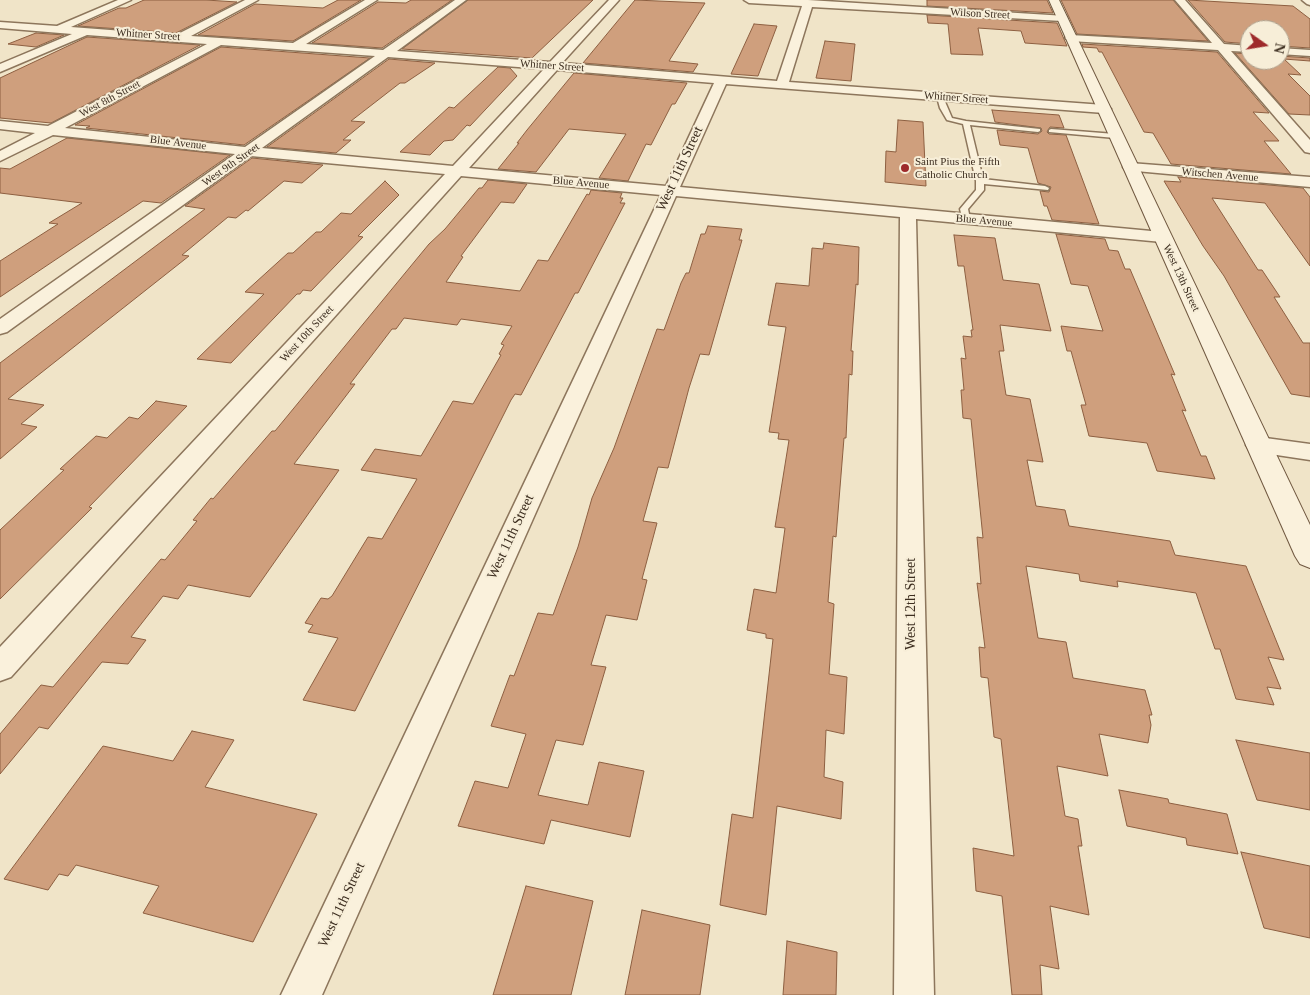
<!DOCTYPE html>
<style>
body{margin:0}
#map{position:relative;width:1310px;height:995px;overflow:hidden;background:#f0e4c8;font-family:Georgia,serif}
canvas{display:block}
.north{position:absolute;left:1240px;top:20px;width:50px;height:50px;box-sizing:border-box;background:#f7eed8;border:1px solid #ada18e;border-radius:50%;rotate:103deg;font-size:14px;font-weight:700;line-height:20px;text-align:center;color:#3d2e20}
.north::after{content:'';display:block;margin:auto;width:18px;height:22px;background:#9e2a2b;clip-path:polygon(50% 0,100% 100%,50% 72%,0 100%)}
</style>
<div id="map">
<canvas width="1310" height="995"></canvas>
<div class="north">N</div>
</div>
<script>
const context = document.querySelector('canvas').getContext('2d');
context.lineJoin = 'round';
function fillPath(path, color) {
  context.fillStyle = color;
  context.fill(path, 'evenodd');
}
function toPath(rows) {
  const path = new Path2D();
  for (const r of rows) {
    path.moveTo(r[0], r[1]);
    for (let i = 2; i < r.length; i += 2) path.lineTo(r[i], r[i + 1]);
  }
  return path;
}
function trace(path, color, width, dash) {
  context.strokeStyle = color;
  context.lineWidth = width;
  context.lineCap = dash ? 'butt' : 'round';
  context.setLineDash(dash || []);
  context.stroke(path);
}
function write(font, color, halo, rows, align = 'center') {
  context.font = font + ' Georgia,serif';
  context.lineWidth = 4;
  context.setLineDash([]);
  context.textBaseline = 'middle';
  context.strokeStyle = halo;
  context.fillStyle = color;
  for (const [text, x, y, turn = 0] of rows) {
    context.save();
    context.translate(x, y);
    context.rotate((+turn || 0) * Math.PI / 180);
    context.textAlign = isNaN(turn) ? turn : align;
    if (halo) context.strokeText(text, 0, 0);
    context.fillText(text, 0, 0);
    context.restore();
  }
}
const building = toPath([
 [144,0,206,0,237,2,176,33,78,26,119,8,126,8,144,0],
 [338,0,361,0,293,41,198,35,255,4,323,8,338,0],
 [411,0,452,0,382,48,312,43,378,2,406,3,411,0],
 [468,0,593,0,532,58,402,49,468,0],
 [635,0,705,3,669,61,698,64,693,72,583,63,635,0],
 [927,0,1047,0,1053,13,927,6,927,0],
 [1061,0,1173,0,1208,41,1077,34,1061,0],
 [1188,0,1293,6,1310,19,1310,48,1280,46,1280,30,1250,30,1250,44,1225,42,1188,0],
 [927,15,1057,23,1067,46,1025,43,1021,31,978,28,983,55,951,54,948,24,928,23,927,15],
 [754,24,777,26,758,76,731,74,754,24],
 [36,33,64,35,36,47,8,44,36,33],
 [87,37,200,45,51,123,0,118,0,78,87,37],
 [825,41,855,44,851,81,816,78,825,41],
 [1082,44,1217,52,1269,113,1253,112,1279,141,1264,141,1291,174,1171,164,1153,133,1144,132,1102,52,1099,52,1097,48,1083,47,1082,44],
 [221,47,370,58,244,145,86,128,90,126,75,125,221,47],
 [1235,53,1250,54,1250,60,1280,60,1280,56,1310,58,1310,61,1284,59,1301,75,1288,74,1310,96,1310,115,1289,114,1235,53],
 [389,59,435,63,405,83,400,83,351,121,365,122,343,140,351,140,336,153,267,147,389,59],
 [498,67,510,68,517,76,470,126,467,125,453,140,444,141,430,155,400,152,449,107,454,108,498,67],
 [574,73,687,83,675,104,672,104,651,145,646,144,628,181,599,178,626,134,569,129,536,172,498,169,519,143,517,143,527,130,574,73],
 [992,110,1059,115,1064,128,1050,127,1047,132,1049,134,1066,135,1099,224,1052,220,1047,206,1044,206,1040,191,1049,192,1051,187,1038,183,1028,148,1000,145,997,130,1038,134,1042,131,1041,128,995,122,992,110],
 [898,120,923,122,926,186,885,182,886,151,896,152,898,120],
 [67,138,230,155,161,203,143,201,0,297,0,261,58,224,49,223,82,203,0,193,0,168,10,169,67,138],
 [252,158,323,165,302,183,284,181,248,211,246,210,236,218,228,217,182,255,189,256,8,399,44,405,21,424,37,427,0,459,0,363,205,209,185,206,252,158],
 [1178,177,1303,188,1310,197,1310,266,1265,203,1212,198,1258,270,1262,270,1280,297,1274,297,1303,343,1310,343,1310,397,1291,394,1224,276,1203,246,1164,181,1181,182,1178,177],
 [488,180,527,184,514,203,501,202,461,256,463,257,446,282,520,291,538,260,548,261,587,194,589,195,591,190,622,193,620,198,623,198,620,203,625,203,578,293,575,293,521,395,515,394,511,400,355,711,303,700,338,638,308,632,313,625,305,623,321,598,328,599,332,596,368,537,382,539,417,479,361,470,375,449,421,456,453,401,473,404,501,355,499,354,504,345,501,344,512,326,461,319,457,325,404,318,396,329,392,329,350,384,355,384,294,464,339,470,250,597,188,585,178,599,163,596,131,637,146,640,128,664,102,662,48,729,39,727,0,774,0,734,41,685,53,687,161,559,165,560,197,521,193,520,211,498,213,499,272,431,275,431,429,244,445,229,479,188,482,188,488,180],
 [385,181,399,195,358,236,363,237,311,291,303,290,300,294,297,294,231,363,197,359,264,294,245,292,288,253,293,253,316,232,321,232,341,213,351,214,385,181],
 [708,226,742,229,739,240,742,240,709,355,700,354,689,388,668,468,658,467,643,521,657,523,642,579,647,580,637,620,606,615,591,665,606,667,583,745,556,740,538,795,588,805,599,762,644,771,630,837,551,820,544,844,458,826,475,781,508,788,526,734,491,726,510,675,514,676,538,613,553,615,578,547,592,498,614,448,657,329,664,330,681,283,686,273,689,273,701,234,705,234,708,226],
 [1056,234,1105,239,1109,250,1118,251,1125,269,1130,269,1175,375,1171,374,1186,411,1182,410,1201,456,1206,456,1215,479,1157,471,1147,443,1089,436,1081,405,1086,405,1071,351,1067,351,1061,326,1103,331,1088,286,1071,284,1056,234],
 [954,235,995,238,1003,280,1039,284,1051,331,1000,325,1004,351,999,351,1006,395,1030,399,1043,462,1027,460,1036,506,1065,510,1069,526,1170,541,1175,555,1246,566,1284,660,1268,657,1281,689,1267,687,1274,705,1236,699,1220,649,1215,649,1196,593,1117,581,1118,587,1080,581,1079,574,1026,566,1038,638,1066,642,1073,678,1145,690,1152,715,1149,715,1151,725,1148,743,1099,734,1108,776,1057,766,1065,816,1078,819,1082,846,1078,846,1089,915,1050,906,1059,969,1040,965,1042,995,1012,995,1002,896,976,891,973,848,1014,856,1001,739,994,737,988,678,981,677,979,647,985,648,977,583,981,584,977,537,983,538,971,419,963,418,961,390,964,390,961,358,966,359,963,336,972,337,971,330,973,330,964,266,958,266,954,235],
 [824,243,859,247,858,285,856,284,851,351,853,351,852,375,849,374,846,438,844,438,836,537,833,536,828,602,834,604,829,674,847,677,844,734,826,730,824,777,843,782,841,819,777,806,766,915,720,905,732,814,753,818,773,639,766,638,766,634,747,630,754,589,776,593,785,528,775,527,789,440,778,439,779,433,769,432,786,327,768,325,776,283,809,286,812,248,823,249,824,243],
 [156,401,187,406,89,507,92,508,0,599,0,530,64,470,60,469,96,436,107,438,129,417,138,419,156,401],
 [192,731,234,740,205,787,317,814,253,942,143,913,159,886,76,865,68,876,59,874,48,890,4,879,103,746,173,761,192,731],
 [1236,740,1310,753,1310,810,1257,800,1236,740],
 [1119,790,1168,799,1169,803,1227,814,1238,854,1187,845,1186,838,1127,826,1119,790],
 [1241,852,1310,866,1310,938,1264,928,1241,852],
 [526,886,593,901,571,995,493,995,526,886],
 [642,910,710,925,700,995,625,995,642,910],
 [787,941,837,952,836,995,783,995,787,941]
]);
const lane = toPath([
 [940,95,943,97,952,118,966,121,1040,129,1040,131,1038,132,970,125,983,179,1045,186,1049,188,1048,190,984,184,984,190,968,209,970,219,963,221,960,209,976,190,976,181,963,124,947,120,940,108,937,97,940,95],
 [1051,129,1115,134,1118,136,1115,138,1049,132,1049,130,1051,129]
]);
const street = toPath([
 [118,0,131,0,71,27,176,35,245,0,258,0,191,36,293,43,365,0,377,0,306,44,383,50,455,0,466,0,397,51,550,62,609,0,619,0,562,63,777,81,802,6,749,3,744,0,808,0,1066,16,1067,18,1062,21,812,7,789,82,1104,105,1111,109,1104,113,726,84,680,187,1162,232,1168,233,1170,237,1168,241,1162,242,916,219,934,995,894,995,900,217,676,196,322,995,281,995,661,195,461,176,11,677,0,681,0,647,445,174,251,156,7,332,0,334,0,319,235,154,53,135,0,161,0,151,35,133,0,129,0,121,48,126,207,44,87,35,0,72,0,64,72,34,0,28,0,22,57,26,118,0],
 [221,45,375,56,245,147,65,128,221,45],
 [388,57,544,69,453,166,262,148,388,57],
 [557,70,714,83,666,186,469,168,557,70],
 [1175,0,1185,0,1224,44,1250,46,1250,52,1231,51,1310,140,1310,153,1305,152,1218,50,1070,41,1065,38,1070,35,1212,43,1175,0],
 [1302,0,1310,0,1310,5,1307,4,1302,0],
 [1280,48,1310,50,1310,56,1280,54,1280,48],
 [1130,163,1310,177,1310,187,1125,170,1123,167,1125,164,1130,163],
 [1258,437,1310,444,1310,460,1250,451,1246,445,1250,439,1258,437]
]);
const secondary = toPath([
 [1049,0,1059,0,1310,525,1310,568,1300,564,1295,556,1049,0]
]);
const markers = [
 [905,168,5,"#9e2a2b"]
];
const farStreetnames = [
 ["Wilson Street",980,14,3],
 ["Whitner Street",148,35,4],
 ["Whitner Street",552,66,4],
 ["Whitner Street",956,98,4],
 ["West 8th Street",110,99,-28],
 ["Blue Avenue",178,143,7],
 ["West 9th Street",231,165,-35],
 ["Witschen Avenue",1220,175,5],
 ["Blue Avenue",581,183,5],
 ["Blue Avenue",984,221,5],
 ["West 13th Street",1181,278,65],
 ["West 10th Street",307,334,-47]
];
const farPoinames = [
 ["Saint Pius the Fifth",915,162],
 ["Catholic Church",915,175]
];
const streetNames = [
 ["West 11th Street",680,169,-65],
 ["West 11th Street",511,537,-65],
 ["West 12th Street",911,604,-90],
 ["West 11th Street",342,905,-65]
];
fillPath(building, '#cf9f7d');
trace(building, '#8d5f41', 1);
trace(lane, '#8d765c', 3);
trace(street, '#8d765c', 3);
trace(secondary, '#6f573f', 2);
fillPath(lane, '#faf1dc');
fillPath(street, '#faf1dc');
fillPath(secondary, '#faf1dc');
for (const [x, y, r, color] of markers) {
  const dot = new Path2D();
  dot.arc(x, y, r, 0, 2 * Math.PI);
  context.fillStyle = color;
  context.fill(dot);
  trace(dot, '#f7eed8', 2);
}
write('11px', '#3d2e20', '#f7eed8', farStreetnames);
write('11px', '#3d2e20', '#f7eed8', farPoinames, 'left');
write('14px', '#3d2e20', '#f7eed8', streetNames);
</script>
